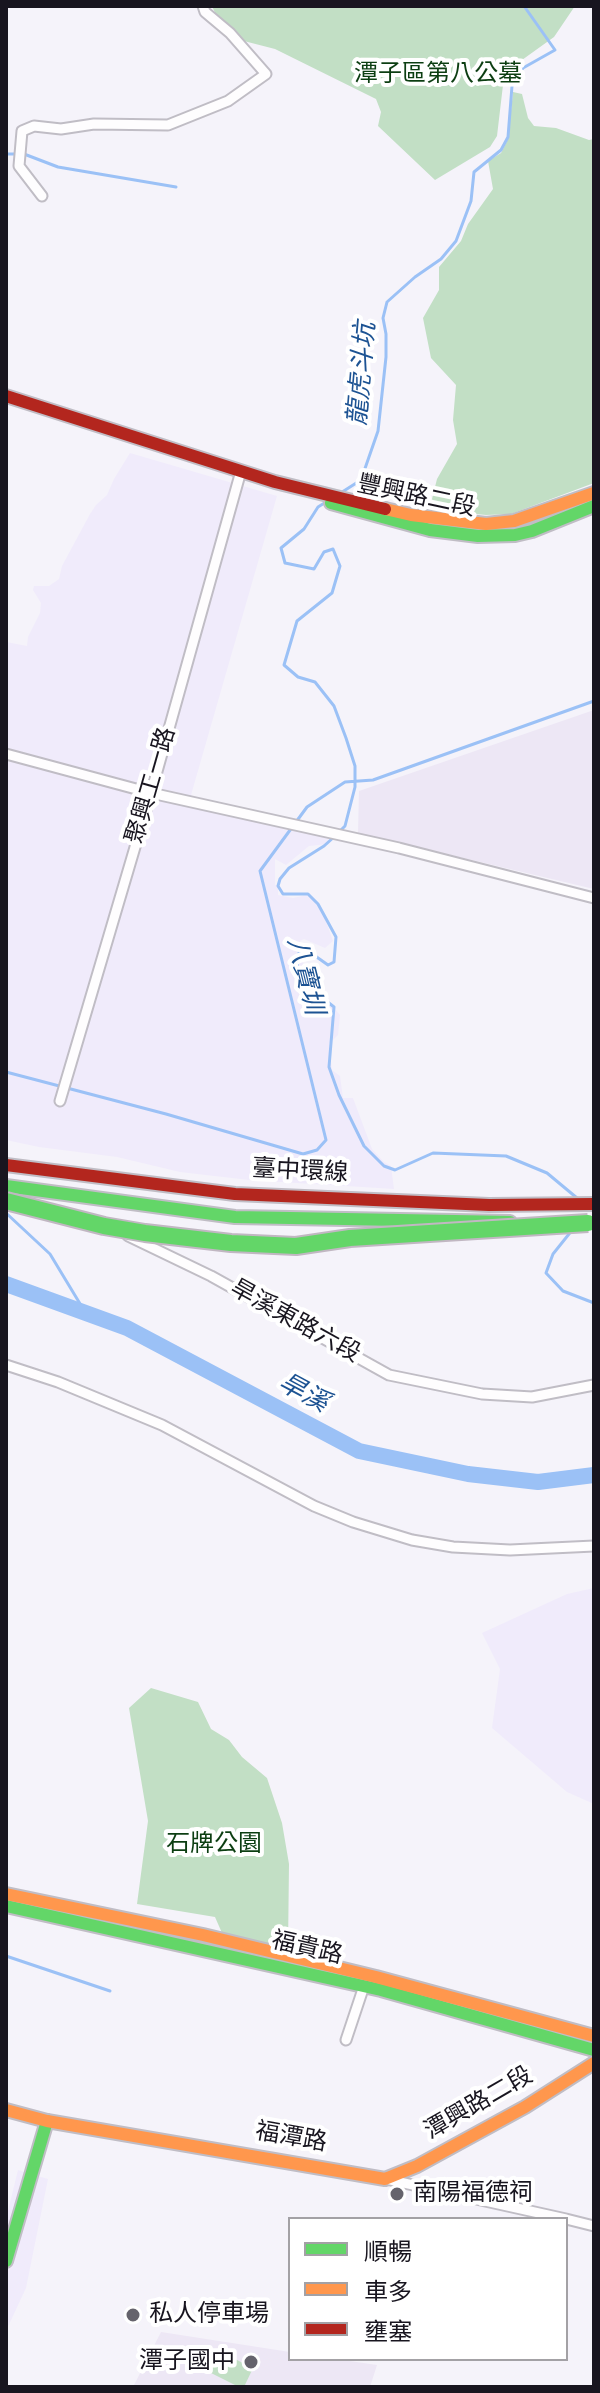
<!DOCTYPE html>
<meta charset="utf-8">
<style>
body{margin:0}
#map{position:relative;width:600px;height:2393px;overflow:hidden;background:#f5f3fa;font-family:Roboto,"Noto Sans TC",sans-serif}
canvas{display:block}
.frame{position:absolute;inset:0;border:8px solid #18151f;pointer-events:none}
.legend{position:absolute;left:288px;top:2217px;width:280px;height:144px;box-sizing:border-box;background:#fff;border:2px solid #a3a1a5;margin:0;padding:10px 14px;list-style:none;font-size:24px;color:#18151f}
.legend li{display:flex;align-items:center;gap:16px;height:40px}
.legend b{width:40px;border:2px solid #a3a1a5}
</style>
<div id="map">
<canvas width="600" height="2393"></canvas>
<div class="frame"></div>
<ul class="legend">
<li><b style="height:10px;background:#63d668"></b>順暢</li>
<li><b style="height:10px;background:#ff974d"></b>車多</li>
<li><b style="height:10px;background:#b3261e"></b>壅塞</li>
</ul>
</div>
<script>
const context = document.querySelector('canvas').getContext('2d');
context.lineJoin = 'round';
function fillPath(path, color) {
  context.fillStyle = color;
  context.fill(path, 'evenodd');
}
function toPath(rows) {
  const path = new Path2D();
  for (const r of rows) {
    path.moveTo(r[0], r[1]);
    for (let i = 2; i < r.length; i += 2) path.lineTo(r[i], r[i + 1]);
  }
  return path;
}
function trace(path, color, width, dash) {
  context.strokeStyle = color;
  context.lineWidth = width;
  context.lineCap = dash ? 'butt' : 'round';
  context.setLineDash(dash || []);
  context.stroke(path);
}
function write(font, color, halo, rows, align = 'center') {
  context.font = font + ' Roboto,"Noto Sans TC",sans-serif';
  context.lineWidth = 8;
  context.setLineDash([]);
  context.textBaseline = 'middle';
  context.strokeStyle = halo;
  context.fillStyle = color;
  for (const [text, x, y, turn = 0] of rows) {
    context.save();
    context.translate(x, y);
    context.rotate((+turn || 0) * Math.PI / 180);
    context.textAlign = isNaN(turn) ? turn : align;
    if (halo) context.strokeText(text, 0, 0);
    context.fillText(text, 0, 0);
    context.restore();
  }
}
const built = toPath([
 [130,453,277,496,191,795,199,800,330,832,328,844,309,846,286,865,275,859,275,885,278,885,278,895,293,898,307,895,321,907,333,941,325,948,304,939,300,941,304,971,320,996,330,1003,340,1015,338,1035,329,1044,332,1070,340,1076,343,1098,353,1098,372,1149,384,1162,391,1166,394,1189,249,1180,180,1172,117,1157,39,1147,6,1140,6,642,27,646,28,637,40,613,41,603,33,590,34,586,49,586,59,579,62,566,90,514,96,505,107,495,114,479],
 [594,1588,594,1804,567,1792,492,1728,500,1669,482,1633,567,1594],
 [18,2170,48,2179,26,2288,6,2331,6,2219]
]);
const education = toPath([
 [594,710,594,889,358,833,359,791],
 [161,2332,290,2352,290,2359,336,2359,377,2365,370,2387,133,2387]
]);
const green = toPath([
 [212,6,575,6,554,37,515,65,503,85,497,136,490,147,435,180,378,126,381,112,376,99,275,49,240,40,216,15],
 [513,92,522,94,528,118,534,126,556,128,589,140,594,139,594,483,511,514,486,515,436,510,432,499,437,479,457,444,453,420,456,385,431,358,423,318,439,290,439,267,461,241,468,224,493,189,488,161,501,153,508,139],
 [151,1688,198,1702,211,1729,229,1740,242,1757,267,1778,282,1823,289,1864,288,1948,222,1933,215,1917,137,1904,148,1821,129,1708],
 [217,2350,253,2368,244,2387,239,2387,207,2371]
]);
const stream = toPath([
 [6,154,17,154],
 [24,154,58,167,176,187],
 [339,494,361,480,378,431,386,357,386,334,383,318,387,302,415,277,441,259,456,241,471,201,474,172,501,150,508,137,512,86,523,68,555,50,524,6],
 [326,502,318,507,304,529,281,548,285,563,314,569,324,552,333,549,340,566,332,593,297,621,284,665,298,677,315,682,334,706,346,738,355,766,355,787,345,826,339,832],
 [334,837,324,846,289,868,280,879,278,886,283,894,308,894,318,904,336,937,334,962,328,965,311,953,299,953,297,968,310,988,334,1007,329,1067,339,1095,364,1146,384,1166,395,1170,433,1153,506,1156,547,1173,577,1198],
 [6,1072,166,1114,303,1154,317,1150,326,1140,260,871,307,807,345,782,373,780,594,701],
 [6,1213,50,1254,85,1312],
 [573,1229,553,1254,546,1273,563,1291,594,1303],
 [6,1956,110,1991]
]);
const river = toPath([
 [6,1284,127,1328,359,1451,468,1474,538,1482,594,1475]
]);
const street = toPath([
 [42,196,19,166,22,131,34,126,61,129,94,124,168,125,228,101,266,74,230,33,205,12,203,6],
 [6,754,151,793,399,848,594,898],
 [60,1101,151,793,241,471],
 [128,1236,211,1276,389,1375,482,1394,532,1397,594,1385],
 [6,1365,58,1382,162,1425,314,1506,353,1522,412,1540,453,1547,510,1550,594,1546],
 [346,2040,364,1986],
 [386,2179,566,2219],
 [566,2219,594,2226]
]);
const fast = toPath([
 [331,503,430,530,478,536,515,535,532,531,594,506],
 [6,1186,235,1217,510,1222],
 [6,1906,381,1990,594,2050],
 [6,2261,47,2121]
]);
const slow = toPath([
 [385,509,411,515,486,524,514,521,594,493],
 [6,1894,203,1935,376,1977,594,2036],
 [6,2110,47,2121,385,2179,417,2166,525,2107,594,2063]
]);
const jam = toPath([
 [6,396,275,482,385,509],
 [6,1165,235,1194,489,1205,594,1204]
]);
const fastBridge = toPath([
 [6,1201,104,1226,145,1233,231,1243,296,1246,350,1238,588,1223]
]);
const markers = [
 [397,2194,8,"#65636c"],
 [133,2315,8,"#65636c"],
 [251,2362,8,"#65636c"]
];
const parkNames = [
 ["潭子區第八公墓",438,75],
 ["石牌公園",214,1845]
];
const streetNames = [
 ["豐興路二段",416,497,12],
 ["聚興工一路",152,786,-74],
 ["臺中環線",300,1172,3],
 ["旱溪東路六段",295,1322,29],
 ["福貴路",307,1949,13],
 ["潭興路二段",479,2104,-30],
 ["福潭路",291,2138,10]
];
const poiNames = [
 ["南陽福德祠",413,2194],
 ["私人停車場",149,2315],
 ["潭子國中",235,2362,"right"]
];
const waterNames = [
 ["龍虎斗坑",363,374,-85],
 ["八寶圳",304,976,76],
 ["旱溪",303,1394,28]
];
fillPath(built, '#f0ebfb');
fillPath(education, '#ede7f5');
fillPath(green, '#c2dfc5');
trace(stream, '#9bc1f6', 3);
trace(river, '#9bc1f6', 16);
trace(street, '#c0bdc5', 13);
trace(fast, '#c0bdc5', 16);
trace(slow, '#c0bdc5', 16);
trace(jam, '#c0bdc5', 16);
trace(street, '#fefdfe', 9);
trace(fast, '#63d668', 12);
trace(slow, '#ff974d', 12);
trace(jam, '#b3261e', 12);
trace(fastBridge, '#c1b7c2', 20, []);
trace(fastBridge, '#63d668', 16);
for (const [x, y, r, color] of markers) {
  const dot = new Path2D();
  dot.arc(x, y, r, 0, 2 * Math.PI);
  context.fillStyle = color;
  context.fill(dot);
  trace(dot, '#fff', 3);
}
write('24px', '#0c3e12', '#fff', parkNames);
write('24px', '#18151f', '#fff', streetNames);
write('24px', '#18151f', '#fff', poiNames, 'left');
write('italic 26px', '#1d5393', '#fff', waterNames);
</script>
